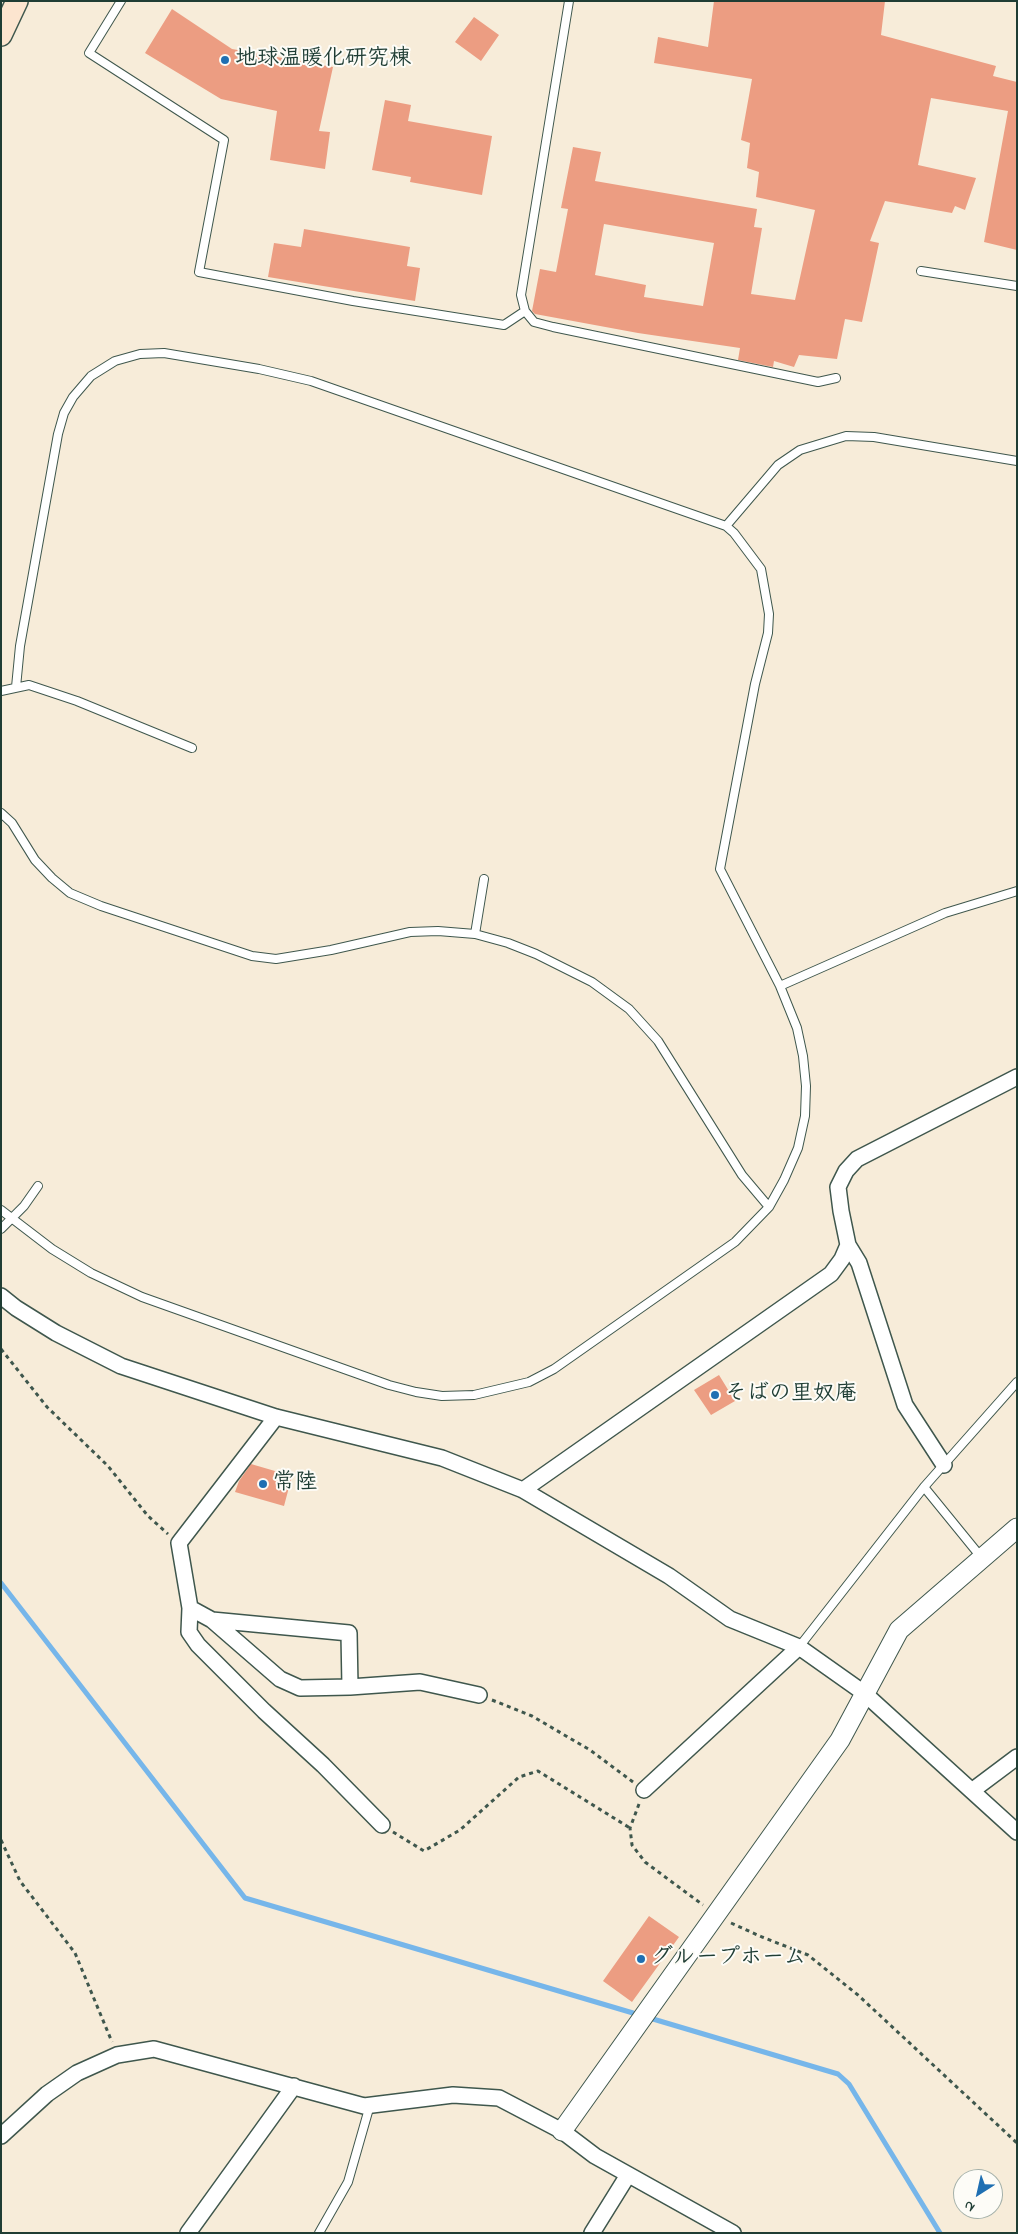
<!DOCTYPE html>
<meta charset="utf-8">
<style>
body{margin:0}
#map{position:relative;width:1018px;height:2234px;overflow:hidden;background:#f7ecd9;font-family:"Indie Flower",sans-serif}
canvas{display:block}
.frame{position:absolute;inset:0;border:2px solid #1f3d34;pointer-events:none}
.north{position:absolute;left:953px;top:2169px;width:50px;height:50px;box-sizing:border-box;background:#fdfcf7;border:1px solid #a4b0a9;border-radius:50%;rotate:215deg;font-size:14px;font-weight:700;line-height:20px;text-align:center;color:#1f3d34}
.north::after{content:'';display:block;margin:auto;width:18px;height:22px;background:#1f6fb2;clip-path:polygon(50% 0,100% 100%,50% 72%,0 100%)}
</style>
<div id="map">
<canvas width="1018" height="2234"></canvas>
<div class="frame"></div>
<div class="north">N</div>
</div>
<script>
const context = document.querySelector('canvas').getContext('2d');
context.lineJoin = 'round';
function toPath(rows) {
  const path = new Path2D();
  for (const r of rows) {
    path.moveTo(r[0], r[1]);
    for (let i = 2; i < r.length; i += 2) path.lineTo(r[i], r[i + 1]);
  }
  return path;
}
function trace(path, color, width, dash) {
  context.strokeStyle = color;
  context.lineWidth = width;
  context.lineCap = dash ? 'butt' : 'round';
  context.setLineDash(dash || []);
  context.stroke(path);
}
function fillPath(path, color) {
  context.fillStyle = color;
  context.fill(path, 'evenodd');
}
function write(font, color, halo, rows, align = 'center') {
  context.font = font + ' "Indie Flower","Klee One",sans-serif';
  context.lineWidth = 4;
  context.setLineDash([]);
  context.textBaseline = 'middle';
  context.strokeStyle = halo;
  context.fillStyle = color;
  for (const [text, x, y, turn = 0] of rows) {
    context.save();
    context.translate(x, y);
    context.rotate((+turn || 0) * Math.PI / 180);
    context.textAlign = isNaN(turn) ? turn : align;
    if (halo) context.strokeText(text, 0, 0);
    context.fillText(text, 0, 0);
    context.restore();
  }
}
const stream = toPath([
 [1,1583,245,1898,633,2013],
 [653,2019,838,2074,849,2084,940,2233]
]);
const building = toPath([
 [714,1,885,1,881,35,996,66,993,76,1017,82,1017,250,984,242,1008,111,931,98,918,165,976,178,965,210,955,206,952,213,885,201,870,241,879,243,862,322,845,319,837,359,799,355,794,367,774,361,773,367,738,360,740,348,638,333,535,314,532,311,540,269,556,272,568,209,561,208,573,147,601,152,595,181,757,209,754,227,762,228,751,294,795,300,815,210,756,197,759,172,747,168,750,143,741,140,752,79,654,63,658,37,708,47],
 [604,224,714,243,703,306,644,297,646,285,595,275],
 [172,9,232,49,333,67,319,131,330,132,325,169,270,160,277,111,221,99,145,53],
 [474,17,499,35,481,61,455,42],
 [385,100,411,105,408,121,492,136,482,195,410,182,411,177,372,170],
 [304,229,410,247,407,266,420,268,415,301,268,277,274,243,301,247],
 [719,1375,735,1401,711,1415,694,1390],
 [251,1464,292,1476,284,1506,235,1492,239,1481],
 [649,1916,679,1937,632,2002,603,1981]
]);
const path = toPath([
 [1,1349,47,1407,108,1466,148,1516,168,1534],
 [492,1700,532,1716,590,1750,633,1782],
 [639,1804,630,1828,632,1845,645,1862,703,1905],
 [393,1832,424,1851,460,1830,519,1777,538,1771,630,1828],
 [1,1840,20,1881,75,1953,112,2042],
 [731,1923,762,1937,808,1955,858,1995,1017,2143]
]);
const service = toPath([
 [121,1,89,53,224,140,199,272,353,301,504,325,525,311],
 [569,1,521,295,525,311,534,322,553,327,818,382,836,378],
 [921,271,1017,286],
 [726,526,778,465,800,450,846,436,874,437,1017,461],
 [1,691,29,685,77,701,192,748],
 [1,813,12,823,35,860,52,878,70,893,101,906,252,956,276,959,331,950,410,932,438,931,475,934,508,943,536,954,592,982,629,1009,658,1041,742,1175,769,1207],
 [475,934,484,879],
 [780,986,945,913,1017,891],
 [1,1210,52,1249,91,1273,142,1297,389,1385,416,1392,442,1396,474,1395,529,1382,554,1369,735,1242,769,1207,784,1180,798,1148,805,1116,806,1086,803,1056,797,1028,780,986,720,869,755,684,768,633,769,614,761,569,734,533,726,526,311,381,259,369,164,353,140,354,115,361,91,376,73,397,64,413,58,434,20,646,16,687],
 [1,1229,24,1206,38,1186],
 [924,1487,981,1557],
 [799,1647,924,1487,1017,1382],
 [319,2233,348,2182,370,2105]
]);
const minor = toPath([
 [848,1245,859,1263,905,1405,944,1465],
 [1,1296,16,1308,56,1333,121,1366,276,1417,442,1458,523,1490,669,1576,730,1619,799,1647,864,1693,1017,1832],
 [276,1417,179,1543,190,1608,189,1632,198,1645,264,1711,323,1765,382,1825],
 [523,1490,831,1274,842,1259,848,1245,841,1211,838,1187,846,1171,857,1159,1017,1077],
 [190,1608,212,1620,280,1679,300,1688,350,1687,420,1682,479,1695],
 [212,1620,349,1633,350,1687],
 [644,1790,799,1647],
 [973,1790,1017,1757],
 [1,2136,47,2094,77,2073,117,2055,154,2049,364,2106,453,2095,499,2098,562,2131,595,2156,733,2233],
 [188,2233,294,2086],
 [592,2233,628,2175]
]);
const tertiary = toPath([
 [562,2131,840,1740,899,1630,1017,1528]
]);
const secondary = toPath([
 [1,35,17,1]
]);
const markers = [
 [225,60,5,"#1f6fb2"],
 [715,1395,5,"#1f6fb2"],
 [263,1484,5,"#1f6fb2"],
 [641,1959,5,"#1f6fb2"]
];
const poiNames = [
 ["地球温暖化研究棟",235,60],
 ["そばの里奴庵",725,1395],
 ["常陸",273,1484],
 ["グループホーム",651,1959]
];
trace(stream, '#76b6ea', 5);
fillPath(building, '#ec9d82');
trace(service, '#3f574d', 10);
trace(minor, '#3f574d', 18);
trace(tertiary, '#3f574d', 21);
trace(secondary, '#3f574d', 24);
trace(path, '#3f574d', 3, [4, 4]);
trace(service, '#fff', 8);
trace(minor, '#fff', 15);
trace(tertiary, '#fff', 19);
trace(secondary, '#fce5cf', 21);
for (const [x, y, r, color] of markers) {
  const dot = new Path2D();
  dot.arc(x, y, r, 0, 2 * Math.PI);
  context.fillStyle = color;
  context.fill(dot);
  trace(dot, '#fdfcf7', 2);
}
write('bold 22px', '#1f3d34', '#fdfcf7', poiNames, 'left');
</script>
